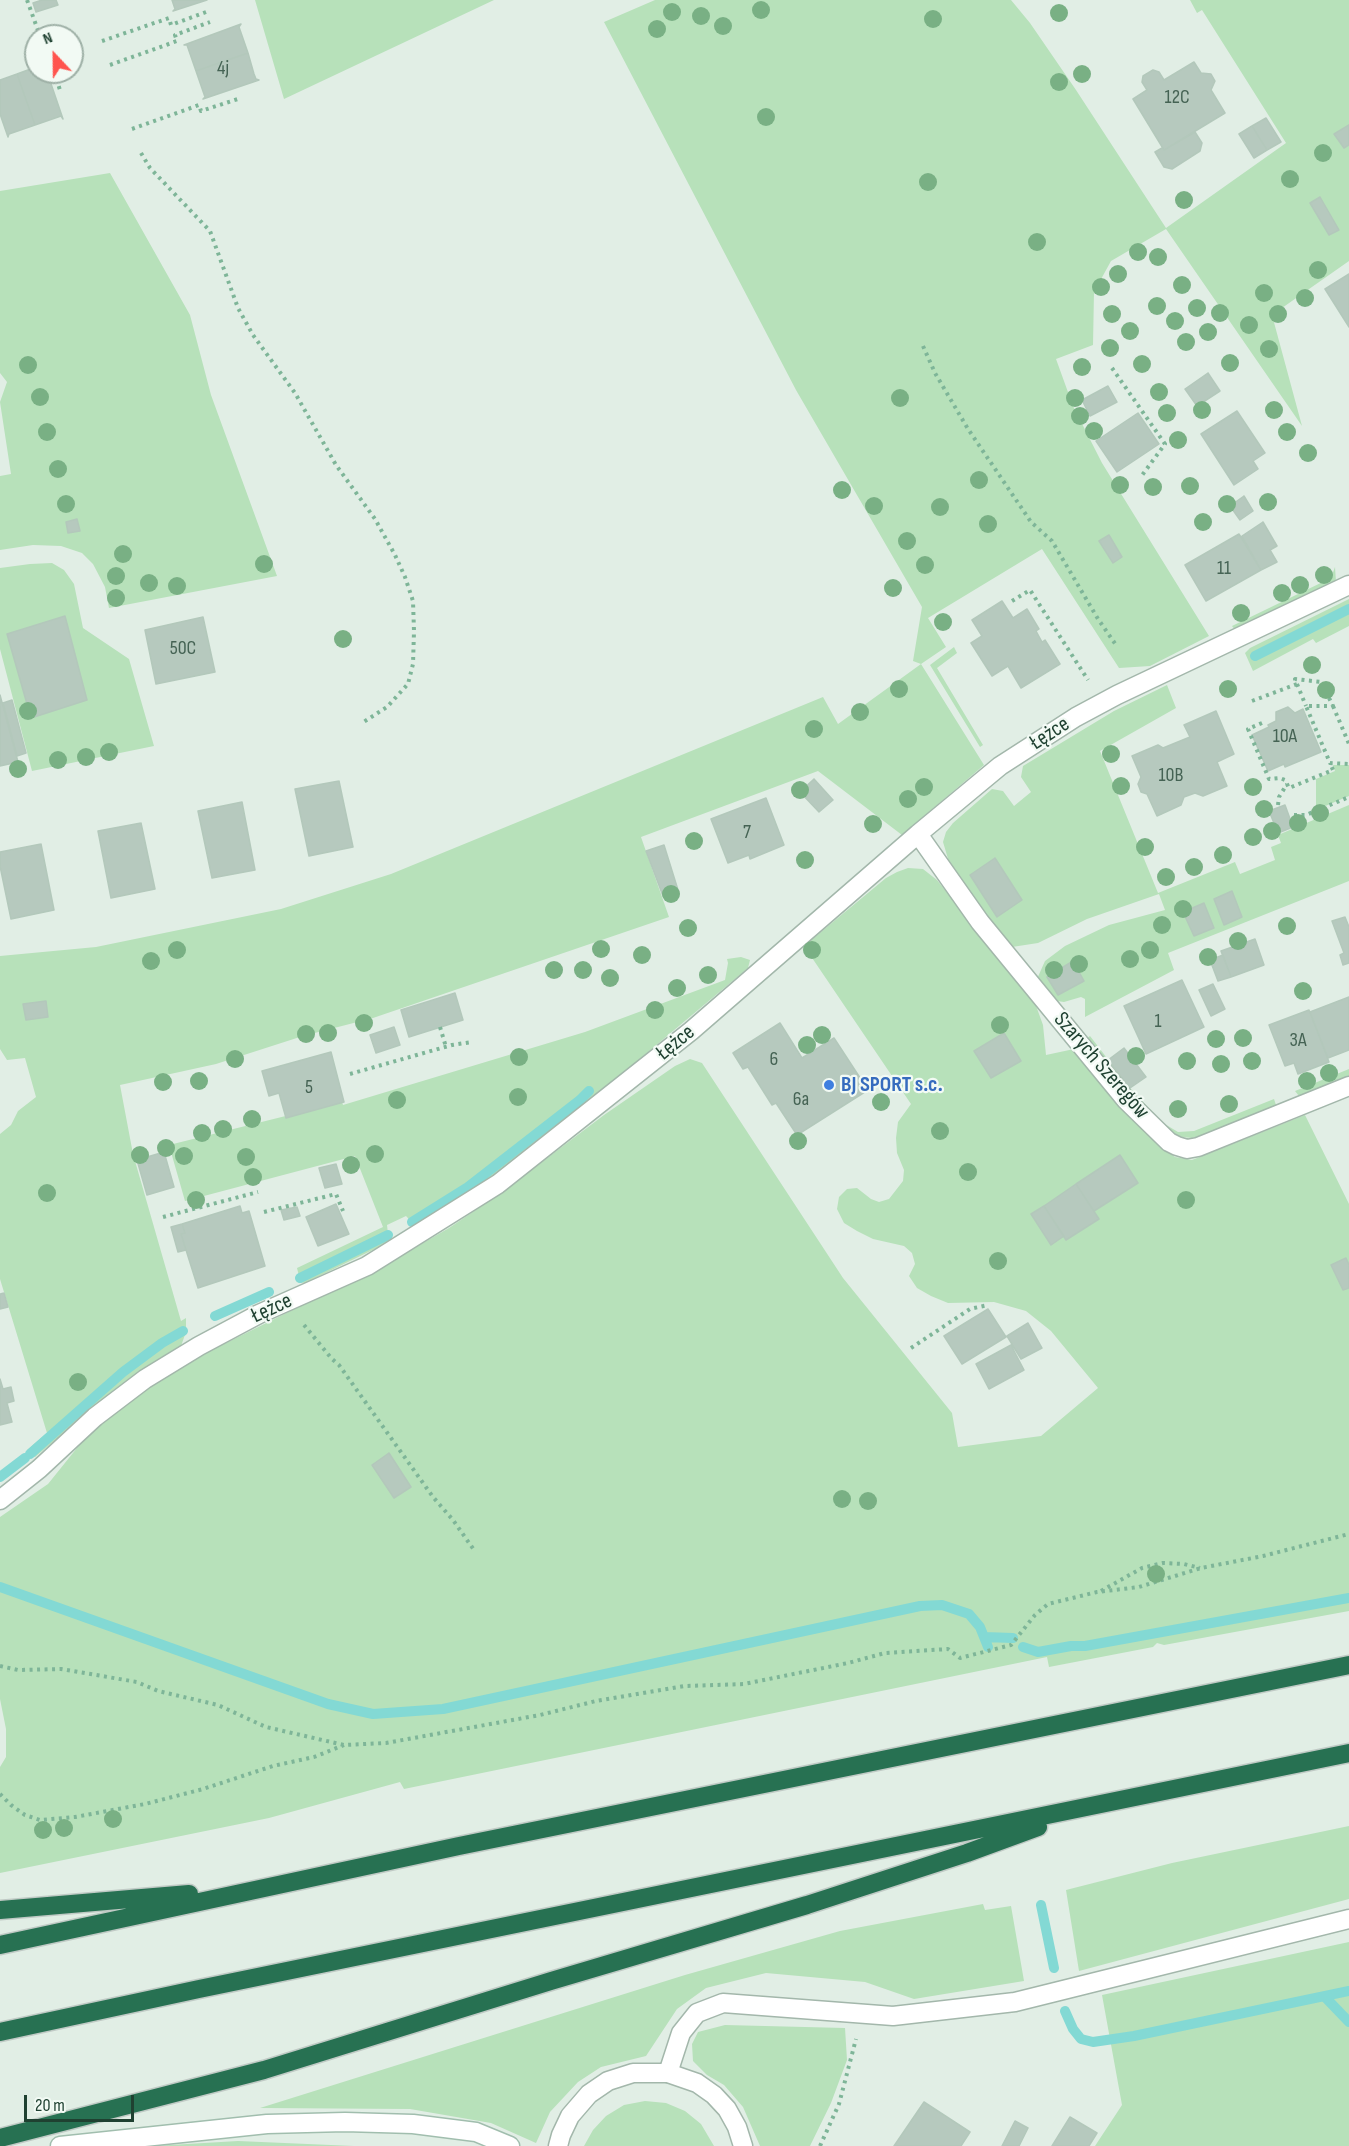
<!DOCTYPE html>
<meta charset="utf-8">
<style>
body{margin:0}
#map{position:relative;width:1349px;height:2146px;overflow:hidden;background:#e1eee5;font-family:"Sofia Sans Condensed",sans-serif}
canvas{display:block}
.north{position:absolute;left:24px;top:24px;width:60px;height:60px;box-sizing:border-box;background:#f2faf4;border:2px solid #9eb0a6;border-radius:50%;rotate:338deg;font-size:16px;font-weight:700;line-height:24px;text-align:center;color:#1f4131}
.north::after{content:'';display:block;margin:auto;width:21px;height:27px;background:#ff544e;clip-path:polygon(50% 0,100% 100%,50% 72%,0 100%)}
.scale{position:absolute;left:24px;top:2095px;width:110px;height:27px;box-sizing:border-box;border:3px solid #1f4131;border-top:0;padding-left:8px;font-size:18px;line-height:21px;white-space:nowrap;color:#1f4131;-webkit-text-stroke:4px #f2faf4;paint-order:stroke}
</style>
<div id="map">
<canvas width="1349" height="2146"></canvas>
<div class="north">N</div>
<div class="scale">20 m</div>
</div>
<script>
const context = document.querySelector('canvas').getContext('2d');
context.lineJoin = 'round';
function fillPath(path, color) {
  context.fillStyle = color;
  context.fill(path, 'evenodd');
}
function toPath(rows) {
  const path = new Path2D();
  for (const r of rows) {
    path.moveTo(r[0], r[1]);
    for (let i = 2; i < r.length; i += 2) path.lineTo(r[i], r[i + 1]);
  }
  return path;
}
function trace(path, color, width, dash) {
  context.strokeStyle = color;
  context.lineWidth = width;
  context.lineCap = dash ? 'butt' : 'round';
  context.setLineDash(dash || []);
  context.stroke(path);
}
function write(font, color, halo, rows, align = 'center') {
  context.font = font + ' "Sofia Sans Condensed",sans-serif';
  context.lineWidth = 4.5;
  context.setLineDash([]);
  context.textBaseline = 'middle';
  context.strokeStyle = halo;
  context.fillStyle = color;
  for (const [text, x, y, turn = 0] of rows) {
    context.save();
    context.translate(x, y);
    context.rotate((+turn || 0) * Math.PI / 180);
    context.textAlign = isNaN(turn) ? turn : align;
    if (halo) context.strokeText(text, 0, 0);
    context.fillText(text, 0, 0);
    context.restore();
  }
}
const green = toPath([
 [255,0,494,0,284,99],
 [655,0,1011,0,1030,23,1076,90,1166,228,1286,143,1202,10,1197,13,1190,0,1349,0,1349,261,1272,315,1302,426,1166,229,1111,261,1094,292,1093,345,1056,359,1073,406,1102,463,1209,636,1150,666,1119,668,1042,549,928,618,946,647,921,664,984,765,902,835,818,771,641,837,669,917,373,1018,303,1036,216,1064,120,1085,133,1154,181,1321,186,1318,186,1332,181,1346,119,1387,35,1457,32,1456,27,1450,47,1433,0,1279,0,1134,11,1125,18,1111,36,1097,25,1058,7,1060,0,1049,0,956,96,947,281,909,391,874,823,697,838,724,921,664,913,661,922,607,796,390,604,22],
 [110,173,190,315,211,395,277,576,109,608,105,587,93,564,82,553,61,546,33,545,0,550,0,476,11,474,0,402,7,382,0,373,0,191],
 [52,563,64,570,74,584,83,628,129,659,154,746,32,771,0,649,0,568,30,564],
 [1335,567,1336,582,1235,630,1232,626,1331,578],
 [1349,599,1349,626,1316,643,1313,639,1253,671,1245,653,1250,648],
 [954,647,957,653,937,668,983,745,980,747,930,665],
 [1167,685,1176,708,1100,751,1158,893,1235,862,1240,874,1275,860,1271,847,1281,843,1278,835,1349,805,1349,881,1168,953,1174,970,1085,1017,1085,999,1081,997,1064,1002,1057,1001,1052,998,1037,979,1045,961,1065,946,1109,925,1165,910,1159,894,1087,919,1038,943,1012,947,1004,942,961,881,949,862,943,842,946,832,953,823,992,789,1003,791,1014,806,1031,792,1021,777,1023,766,1114,711],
 [1333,765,1349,765,1349,796,1316,810,1316,779,1335,771],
 [908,868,923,869,937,880,1035,1003,1043,1025,1046,1055,1074,1049,1127,1114,1161,1147,1175,1157,1192,1160,1305,1115,1349,1204,1349,1611,1164,1645,1157,1643,1153,1647,1049,1667,1047,1657,404,1789,400,1782,269,1818,0,1873,0,1767,6,1757,6,1729,0,1699,0,1517,48,1484,81,1443,97,1426,138,1394,212,1350,397,1258,449,1228,501,1193,604,1115,675,1066,690,1059,702,1063,843,1278,952,1413,958,1447,1041,1436,1098,1388,1051,1331,1026,1311,994,1302,948,1303,931,1296,917,1288,909,1276,915,1264,912,1253,904,1246,873,1239,857,1231,844,1223,837,1209,839,1197,847,1189,857,1188,871,1199,879,1202,889,1199,903,1181,904,1170,897,1153,896,1138,898,1122,911,1104,804,946,886,878,897,872],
 [741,957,750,960,748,968,604,1089,507,1167,416,1227,406,1216,387,1225,389,1242,305,1283,296,1282,300,1280,297,1268,383,1227,355,1156,185,1201,169,1145,342,1102,343,1105,585,1032,725,980,728,963,727,959],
 [1090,1036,1130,1088,1163,1123,1178,1132,1194,1131,1274,1099,1276,1105,1252,1118,1208,1134,1192,1138,1181,1137,1173,1133,1128,1091,1086,1039],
 [1349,1069,1349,1078,1302,1096,1299,1096,1295,1091],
 [1349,1826,1349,1899,1079,1971,1066,1890,1172,1863],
 [983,1904,985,1910,1011,1906,1024,1981,914,1999,865,1982,766,1973,706,1988,677,2009,646,2056,601,2067,578,2082,550,2112,536,2143,491,2123,410,2109,260,2108,685,1975,840,1931],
 [1349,1942,1349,2146,1095,2146,1122,2105,1102,1995],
 [725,2025,845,2028,847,2060,831,2103,810,2146,760,2146,743,2107,724,2085,707,2075,693,2061,692,2044,698,2032],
 [645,2101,666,2103,685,2111,701,2124,714,2146,584,2146,593,2130,606,2116,624,2105],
 [238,2141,354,2146,153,2146]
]);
const stream = toPath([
 [1255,656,1349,609],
 [412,1222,468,1187,580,1100,589,1091],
 [300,1278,388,1235],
 [215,1316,269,1292],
 [30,1454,123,1372,162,1343,183,1331],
 [0,1477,25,1458],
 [0,1587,328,1704,373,1714,443,1709,920,1606,942,1605,969,1614,980,1627,988,1647],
 [984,1637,1013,1638],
 [1023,1647,1038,1652,1071,1646,1085,1646,1349,1598],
 [1041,1905,1054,1968],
 [1325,1997,1349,2022],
 [1065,2011,1073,2029,1081,2039,1093,2042,1134,2036,1349,1991]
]);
const building = toPath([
 [42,0,56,0,58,5,36,12,33,3,42,0],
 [172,0,207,0,173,11,175,9,172,0],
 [241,24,239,27,248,53,196,71,187,45,184,45,241,24],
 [248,53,254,74,256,79,259,80,203,99,205,97,196,71,248,53],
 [1194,62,1201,73,1211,74,1215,81,1211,90,1225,113,1164,150,1133,99,1147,90,1142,82,1143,76,1153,70,1159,72,1164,80,1194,62],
 [36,67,36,72,47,72,63,119,61,116,35,125,17,74,36,67],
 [17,74,35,125,9,134,8,137,0,114,0,80,17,74],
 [1266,118,1281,142,1267,150,1252,126,1266,118],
 [1349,125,1349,145,1344,148,1334,134,1349,125],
 [1252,126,1267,150,1254,158,1239,134,1252,126],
 [1195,132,1202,143,1200,151,1172,169,1164,167,1155,152,1162,148,1164,150,1195,132],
 [1320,197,1339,230,1329,235,1310,203,1320,197],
 [1349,274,1349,327,1325,289,1349,274],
 [1208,373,1220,391,1197,406,1185,389,1208,373],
 [1108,386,1117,402,1090,416,1082,400,1108,386],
 [1237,411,1265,453,1253,461,1258,469,1234,485,1201,434,1237,411],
 [1138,413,1159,444,1117,472,1096,441,1138,413],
 [1244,496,1253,511,1240,520,1230,506,1244,496],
 [77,519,80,531,68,533,66,522,77,519],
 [1263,522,1277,546,1270,550,1277,562,1261,570,1242,536,1263,522],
 [1239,534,1261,570,1206,601,1185,565,1239,534],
 [1109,535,1122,557,1113,563,1099,541,1109,535],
 [1002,601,1013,618,1027,609,1039,629,1036,631,1042,642,1045,640,1060,664,1021,688,1008,666,992,676,971,643,982,636,972,620,1002,601],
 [65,616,87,700,31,718,7,634,65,616],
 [203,617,215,672,156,684,145,630,203,617],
 [0,695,18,762,0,766,0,695],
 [12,700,26,753,17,756,3,703,12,700],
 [1288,707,1295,713,1303,709,1321,752,1285,767,1284,764,1268,771,1252,735,1269,727,1268,725,1276,721,1276,712,1288,707],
 [1216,711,1234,754,1217,762,1227,786,1203,796,1195,793,1184,797,1181,805,1157,816,1147,794,1141,792,1138,784,1141,777,1132,756,1158,745,1163,748,1190,737,1184,725,1216,711],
 [814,779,833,800,819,812,800,792,814,779],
 [339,781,353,847,309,856,295,789,339,781],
 [766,798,784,845,750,859,749,855,728,863,711,819,766,798],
 [242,802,255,870,212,878,198,811,242,802],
 [1285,805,1293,827,1278,833,1269,811,1285,805],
 [141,823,155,889,111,898,98,831,141,823],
 [41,844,54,910,11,919,0,866,0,852,41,844],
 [664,845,678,890,663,896,646,851,664,845],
 [995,858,1022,900,997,917,970,875,995,858],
 [1232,891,1242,917,1224,925,1214,899,1232,891],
 [1204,903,1214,928,1194,936,1183,912,1204,903],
 [1345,917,1349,927,1349,963,1343,965,1340,955,1344,953,1332,921,1345,917],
 [1255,939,1264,965,1231,977,1221,951,1255,939],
 [1223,955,1231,977,1218,981,1210,960,1223,955],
 [1073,961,1084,981,1058,995,1047,977,1073,961],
 [1182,980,1204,1027,1146,1054,1124,1006,1182,980],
 [1213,984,1225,1009,1211,1016,1199,990,1213,984],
 [455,993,463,1020,409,1037,401,1010,455,993],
 [1349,997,1349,1050,1328,1058,1310,1012,1349,997],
 [46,1001,48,1017,26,1020,23,1004,46,1001],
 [1309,1010,1329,1062,1298,1074,1294,1063,1285,1066,1269,1025,1309,1010],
 [780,1023,802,1058,834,1038,868,1090,797,1135,776,1103,772,1105,748,1067,743,1069,733,1053,780,1023],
 [394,1027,400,1045,376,1053,370,1035,394,1027],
 [1004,1033,1021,1061,991,1078,974,1051,1004,1033],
 [1124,1048,1146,1077,1130,1088,1108,1060,1124,1048],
 [331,1052,344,1102,286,1118,279,1093,269,1096,262,1071,331,1052],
 [164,1152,174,1187,147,1195,137,1160,164,1152],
 [1120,1155,1138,1183,1094,1211,1076,1184,1120,1155],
 [336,1164,342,1184,325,1188,319,1168,336,1164],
 [1076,1184,1099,1219,1066,1240,1044,1206,1076,1184],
 [336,1204,349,1234,318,1246,306,1217,336,1204],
 [240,1206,242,1213,249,1211,265,1266,198,1288,181,1234,185,1233,182,1224,240,1206],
 [1044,1206,1064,1236,1051,1245,1031,1214,1044,1206],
 [297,1207,300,1216,284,1220,281,1210,297,1207],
 [182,1224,185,1233,181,1234,186,1250,178,1252,171,1227,182,1224],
 [1346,1258,1349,1265,1349,1288,1343,1290,1331,1265,1346,1258],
 [4,1293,8,1307,0,1309,0,1294,4,1293],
 [988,1309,1006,1337,962,1364,944,1336,988,1309],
 [1028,1323,1042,1348,1021,1359,1007,1336,1028,1323],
 [1011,1345,1024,1370,989,1389,976,1364,1011,1345],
 [0,1379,3,1389,11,1387,14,1401,7,1403,12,1422,0,1425,0,1379],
 [389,1453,411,1487,394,1498,372,1465,389,1453],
 [924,2102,970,2132,961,2146,894,2146,924,2102],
 [1070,2117,1097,2133,1089,2146,1052,2146,1070,2117],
 [1015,2121,1028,2128,1019,2146,1002,2146,1015,2121]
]);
const path = toPath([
 [27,0,40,36],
 [102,41,169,18,171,25,206,12],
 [110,65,177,41,175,35,210,22],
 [54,72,61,93],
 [132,129,199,105,201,111,238,99],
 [141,153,150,168,210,231,238,308,253,335,295,393,336,465,375,519,395,555,405,577,413,601,414,631,413,664,408,684,387,707,362,723],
 [923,346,935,373,968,429,1031,522,1052,541,1098,619,1116,645],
 [1112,368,1165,444,1140,478],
 [1012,601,1030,590,1088,680],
 [1297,684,1306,706],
 [1252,701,1297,684,1295,679,1321,682,1333,706,1306,706,1330,763,1349,764],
 [1333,706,1349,744],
 [1262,723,1248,729,1269,779,1280,778,1285,780,1289,788,1333,770,1330,763],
 [1278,805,1279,797,1287,784],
 [1294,815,1306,815,1349,797],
 [440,1027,446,1047],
 [350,1074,452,1045,472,1042],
 [264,1212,336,1194,343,1211],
 [163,1217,258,1192],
 [304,1325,332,1359,339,1365,433,1497,453,1520,474,1550],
 [911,1348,970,1309,988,1305],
 [1101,1591,1142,1568,1163,1563,1184,1564,1200,1568],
 [0,1666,18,1670,61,1669,137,1682,158,1691,218,1705,266,1727,344,1745,386,1743,540,1715,596,1701,684,1686,744,1684,848,1663,885,1653,948,1649,960,1658,1011,1645,1035,1615,1048,1604,1097,1592,1139,1587,1201,1568,1263,1556,1349,1534],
 [0,1794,11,1805,25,1815,40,1820,75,1817,145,1804,203,1789,273,1766,314,1757,344,1745],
 [820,2146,839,2104,856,2039]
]);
const minor = toPath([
 [918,834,980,922,1126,1100,1169,1142,1177,1146,1187,1149,1198,1147,1349,1086],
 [0,1500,39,1469,95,1417,145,1379,199,1346,259,1314,367,1266,498,1184,691,1031,918,834,1000,766,1076,717,1117,695,1349,585],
 [668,2073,681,2033,697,2013,723,2003,893,2016,1015,2002,1349,1919]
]);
const tertiary = toPath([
 [558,2146,561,2135,570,2116,589,2094,608,2081,633,2073,668,2073,697,2083,714,2095,727,2109,737,2127,743,2146]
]);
const secondary = toPath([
 [60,2146,267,2124,345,2122,413,2124,476,2132,510,2146]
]);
const motorway = toPath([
 [0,1910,189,1894],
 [0,1945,459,1846,1349,1665],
 [0,2032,199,1989,1349,1753],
 [0,2138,264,2070,551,1981,807,1905,967,1853,1038,1827]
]);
const trees = [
 [761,10],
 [672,12],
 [1059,13],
 [701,16],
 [933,19],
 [723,26],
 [657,29],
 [1082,74],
 [1059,82],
 [766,117],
 [1323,153],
 [1290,179],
 [928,182],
 [1184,200],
 [1037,242],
 [1138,252],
 [1158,257],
 [1318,270],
 [1118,274],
 [1182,285],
 [1101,287],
 [1264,293],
 [1305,298],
 [1157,306],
 [1197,308],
 [1220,313],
 [1112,314],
 [1278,314],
 [1175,321],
 [1249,325],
 [1130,331],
 [1208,332],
 [1186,342],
 [1110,348],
 [1269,349],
 [1230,363],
 [1142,364],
 [28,365],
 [1082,367],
 [1159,392],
 [40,397],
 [900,398],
 [1075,398],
 [1202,410],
 [1274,410],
 [1167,413],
 [1080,416],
 [1094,431],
 [47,432],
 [1287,432],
 [1178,440],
 [1308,453],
 [58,469],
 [979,480],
 [1120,485],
 [1190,486],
 [1153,487],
 [842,490],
 [1268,502],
 [66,504],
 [1227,504],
 [874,506],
 [940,507],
 [1203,522],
 [988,524],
 [907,541],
 [123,554],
 [264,564],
 [925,565],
 [1324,575],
 [116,576],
 [149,583],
 [1300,585],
 [177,586],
 [893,588],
 [1282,593],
 [116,598],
 [1241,613],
 [943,622],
 [343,639],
 [1312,665],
 [899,689],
 [1228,689],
 [1326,690],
 [28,711],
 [860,712],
 [814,729],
 [109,752],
 [1111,754],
 [86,757],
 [58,760],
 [18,769],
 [1121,786],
 [924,787],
 [1253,787],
 [800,790],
 [908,799],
 [1264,809],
 [1320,813],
 [1298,823],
 [873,824],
 [1272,831],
 [1253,837],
 [694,841],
 [1145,847],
 [1223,855],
 [805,860],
 [1194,867],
 [1166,877],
 [671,894],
 [1183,909],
 [1162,925],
 [1287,926],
 [688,928],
 [1238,941],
 [601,949],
 [177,950],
 [812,950],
 [1150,950],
 [642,955],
 [1208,957],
 [1130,959],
 [151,961],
 [1079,964],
 [554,970],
 [583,970],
 [1054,970],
 [708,975],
 [610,978],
 [677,988],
 [1303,991],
 [655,1010],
 [364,1023],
 [1000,1025],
 [328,1033],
 [306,1034],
 [822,1035],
 [1243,1038],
 [1216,1039],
 [807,1045],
 [1136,1056],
 [519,1057],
 [235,1059],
 [1187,1061],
 [1252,1061],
 [1221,1064],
 [1329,1073],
 [199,1081],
 [1307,1081],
 [163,1082],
 [518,1097],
 [397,1100],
 [881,1102],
 [1229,1104],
 [1178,1109],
 [252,1119],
 [223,1129],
 [940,1131],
 [202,1133],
 [798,1141],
 [166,1148],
 [375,1154],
 [140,1155],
 [184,1156],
 [246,1157],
 [351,1165],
 [968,1172],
 [253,1177],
 [47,1193],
 [196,1200],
 [1186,1200],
 [998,1261],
 [78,1382],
 [842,1499],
 [868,1501],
 [1156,1574],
 [113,1819],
 [64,1828],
 [43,1830]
];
const markers = [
 [829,1085,6,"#3f7fe0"]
];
const numberNames = [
 ["4j",223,69],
 ["12C",1177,98],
 ["11",1224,569],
 ["50C",183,649],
 ["10A",1285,737],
 ["10B",1171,776],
 ["7",747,833],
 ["1",1158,1022],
 ["3A",1298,1041],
 ["6",774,1060],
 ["5",309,1088],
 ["6a",801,1100]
];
const streetNames = [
 ["Łężce",1050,734,-33],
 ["Łężce",676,1043,-39],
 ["Szarych Szeregów",1101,1066,49],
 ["Łężce",272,1309,-25]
];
const shopNames = [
 ["BJ SPORT s.c.",841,1085]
];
fillPath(green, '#b7e1ba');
trace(stream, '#83d9d4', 10);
fillPath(building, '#b6c9be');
trace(building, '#b3c8bb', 1.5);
trace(minor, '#a3b7ab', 21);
trace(tertiary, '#a3b7ab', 21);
trace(secondary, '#a1beae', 21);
trace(motorway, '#c0cac5', 21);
trace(path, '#7eb598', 4, [3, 4.5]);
trace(minor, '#fff', 18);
trace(tertiary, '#fff', 18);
trace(secondary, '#fff', 18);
trace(motorway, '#277152', 18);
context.fillStyle = '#79b084';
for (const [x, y] of trees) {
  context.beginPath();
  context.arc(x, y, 9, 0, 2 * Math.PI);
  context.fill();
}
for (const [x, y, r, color] of markers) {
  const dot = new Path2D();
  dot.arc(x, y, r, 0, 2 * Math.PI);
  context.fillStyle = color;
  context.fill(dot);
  trace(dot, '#f2faf4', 2);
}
write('20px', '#456354', null, numberNames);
write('22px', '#1f4131', '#f2faf4', streetNames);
write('bold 22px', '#366cbe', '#f2faf4', shopNames, 'left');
</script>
